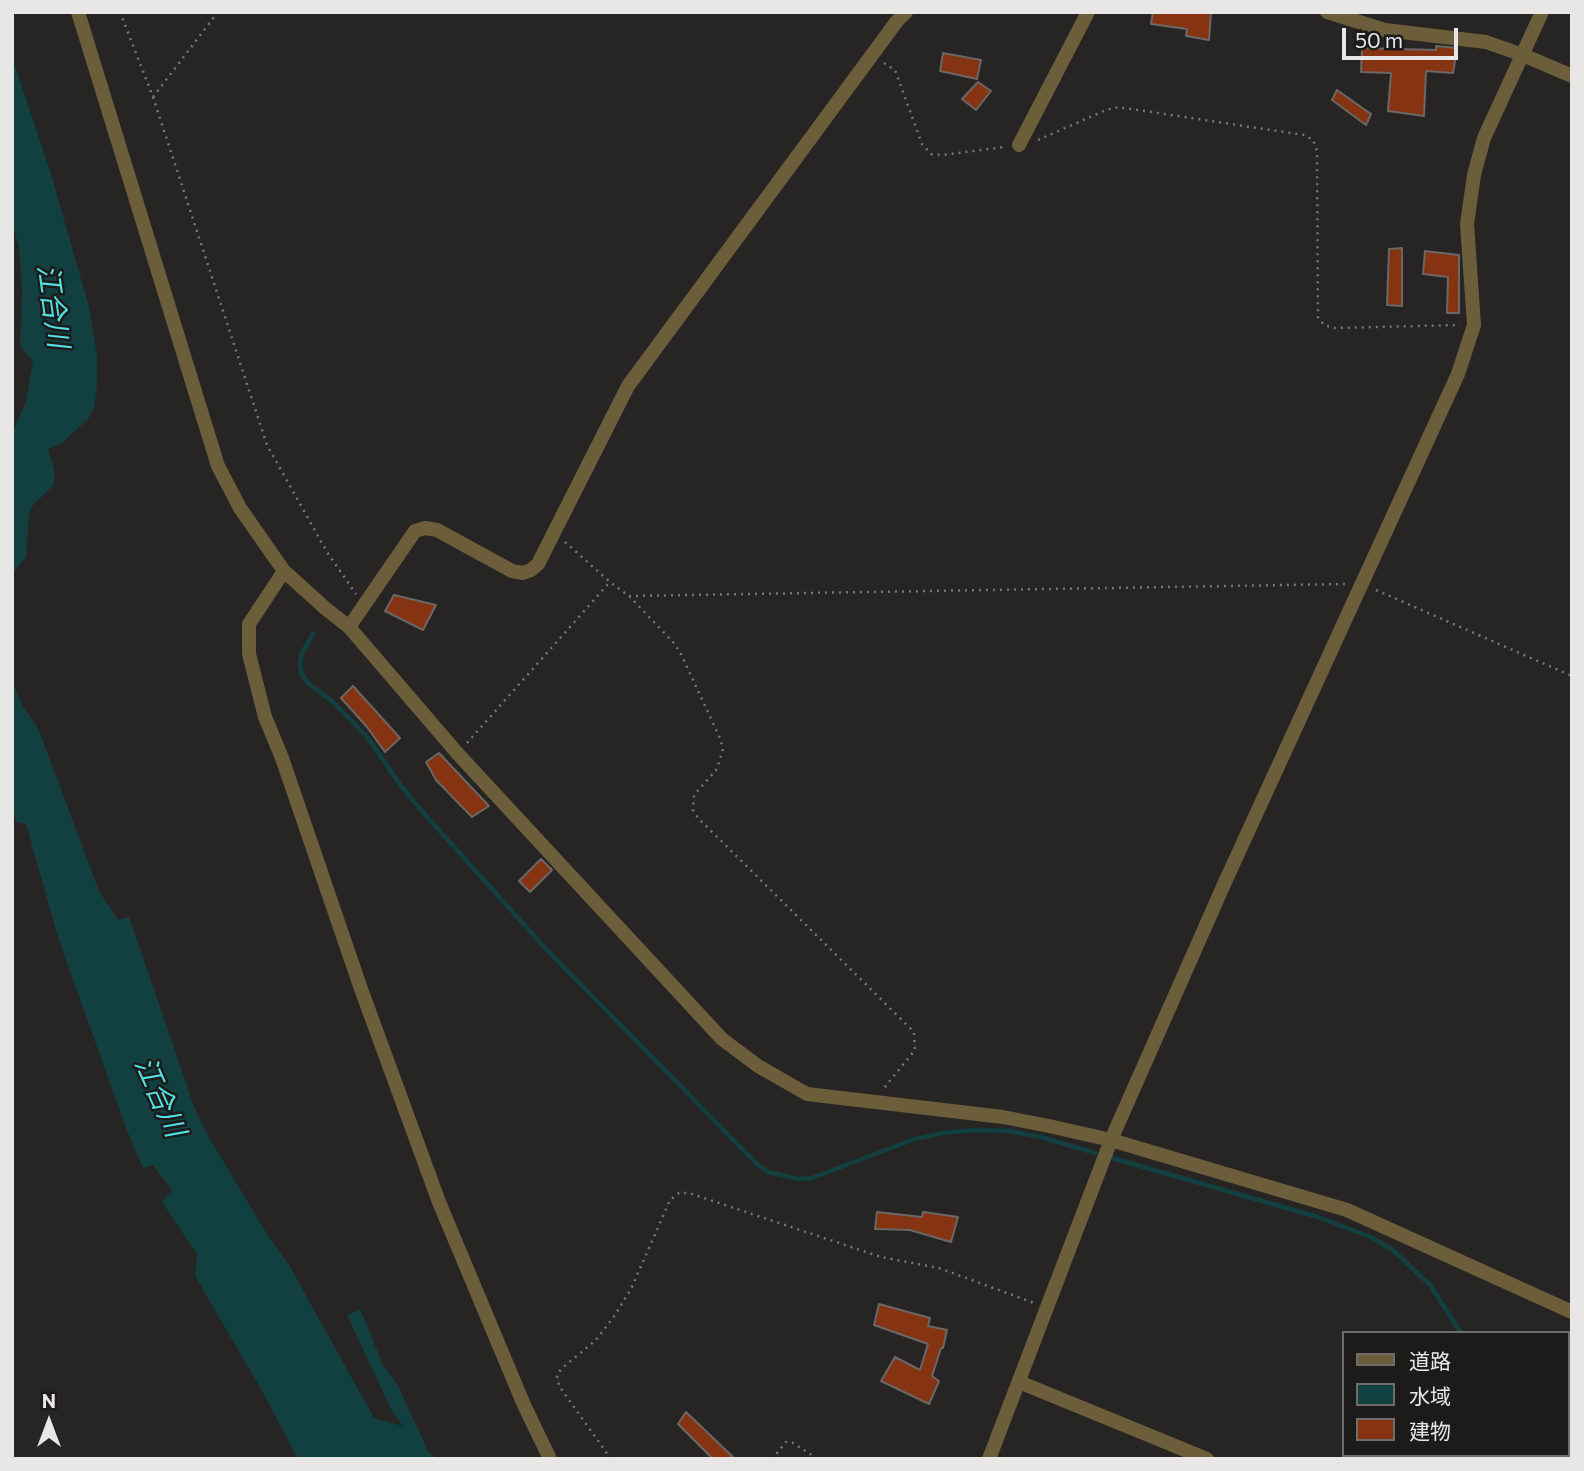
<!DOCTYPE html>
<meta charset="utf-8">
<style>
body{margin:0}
#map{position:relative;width:1584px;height:1471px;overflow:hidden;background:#272523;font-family:Commissioner,"Noto Sans JP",sans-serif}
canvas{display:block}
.frame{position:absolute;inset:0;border:14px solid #e8e7e6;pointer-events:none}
.legend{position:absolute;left:1342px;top:1331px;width:228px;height:126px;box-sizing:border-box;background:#1d1b19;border:2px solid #6e6d6b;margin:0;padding:9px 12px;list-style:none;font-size:21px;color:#e8e7e6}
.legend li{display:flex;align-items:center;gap:14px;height:35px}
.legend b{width:35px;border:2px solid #6e6d6b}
.north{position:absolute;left:14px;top:1387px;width:70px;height:70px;-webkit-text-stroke:5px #1d1b19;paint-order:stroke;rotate:0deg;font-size:19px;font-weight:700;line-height:28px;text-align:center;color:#e8e7e6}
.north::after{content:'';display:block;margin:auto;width:24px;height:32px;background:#e8e7e6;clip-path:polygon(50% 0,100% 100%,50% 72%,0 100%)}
.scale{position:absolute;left:1342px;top:28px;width:116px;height:32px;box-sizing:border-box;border:4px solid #e8e7e6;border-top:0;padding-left:9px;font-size:21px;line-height:24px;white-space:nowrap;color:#e8e7e6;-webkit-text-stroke:5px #1d1b19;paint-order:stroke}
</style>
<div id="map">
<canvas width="1584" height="1471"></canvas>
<div class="frame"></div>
<ul class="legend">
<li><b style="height:9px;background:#6c5e3b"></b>道路</li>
<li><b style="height:19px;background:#124041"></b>水域</li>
<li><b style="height:19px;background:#853311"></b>建物</li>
</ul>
<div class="north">N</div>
<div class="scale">50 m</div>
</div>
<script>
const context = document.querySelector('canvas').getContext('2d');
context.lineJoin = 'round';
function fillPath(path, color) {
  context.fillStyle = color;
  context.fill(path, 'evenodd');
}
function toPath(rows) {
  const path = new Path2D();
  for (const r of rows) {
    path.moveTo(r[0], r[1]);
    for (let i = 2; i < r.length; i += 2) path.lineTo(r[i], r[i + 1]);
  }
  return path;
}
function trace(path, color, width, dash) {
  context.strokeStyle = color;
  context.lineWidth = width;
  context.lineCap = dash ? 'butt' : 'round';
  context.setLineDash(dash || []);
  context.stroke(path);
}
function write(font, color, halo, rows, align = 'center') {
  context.font = font + ' Commissioner,"Noto Sans JP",sans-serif';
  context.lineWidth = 5;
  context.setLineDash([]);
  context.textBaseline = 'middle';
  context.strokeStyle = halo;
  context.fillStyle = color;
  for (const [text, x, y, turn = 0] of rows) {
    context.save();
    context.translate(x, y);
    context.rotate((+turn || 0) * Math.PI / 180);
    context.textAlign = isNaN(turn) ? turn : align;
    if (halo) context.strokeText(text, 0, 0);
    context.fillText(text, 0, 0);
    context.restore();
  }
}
const water = toPath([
 [12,57,51,174,89,307,97,356,97,385,94,408,88,419,63,442,48,449,54,469,54,485,33,505,29,514,26,557,12,574,12,434,26,402,33,361,20,346,22,292,19,247,12,222],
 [12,682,24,708,38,728,99,891,118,920,129,917,195,1109,208,1136,267,1234,289,1265,374,1418,403,1426,391,1409,347,1315,360,1309,383,1365,397,1384,429,1453,439,1459,298,1459,261,1389,195,1276,197,1254,162,1202,172,1190,153,1165,143,1168,126,1128,59,940,26,824,16,822,12,803]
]);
const stream = toPath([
 [313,634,302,653,300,664,302,675,310,685,332,701,368,738,399,783,420,809,546,949,757,1164,768,1172,798,1179,812,1178,915,1139,943,1133,975,1130,1009,1131,1041,1137,1095,1153],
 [1112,1158,1318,1217,1371,1237,1394,1251,1430,1285,1461,1333],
 [1539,1455,1542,1459]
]);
const building = toPath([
 [1153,12,1211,12,1209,40,1186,36,1187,29,1151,24,1153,12],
 [1436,46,1457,48,1453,73,1426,71,1424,116,1388,111,1391,73,1361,72,1362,48,1436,50,1436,46],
 [943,53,981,60,977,79,940,71,943,53],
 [978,82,991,91,976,110,962,99,978,82],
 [1337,90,1371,114,1366,125,1332,100,1337,90],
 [1402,248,1402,306,1387,305,1389,249,1402,248],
 [1425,251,1459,255,1459,313,1447,313,1448,277,1423,274,1425,251],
 [394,595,436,605,423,630,385,611,394,595],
 [353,686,400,738,385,752,367,727,341,698,353,686],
 [439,753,489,806,472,817,436,780,426,762,439,753],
 [541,859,552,870,530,892,519,881,541,859],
 [877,1212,922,1217,923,1212,958,1217,951,1242,910,1230,875,1229,877,1212],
 [879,1304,930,1318,928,1326,947,1330,943,1348,941,1348,932,1376,939,1381,929,1404,881,1381,895,1357,920,1370,928,1344,874,1325,879,1304],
 [686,1412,735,1459,713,1459,678,1424,686,1412]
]);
const path = toPath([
 [120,12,153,97,267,445,327,552,356,594],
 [884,63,895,70,922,144,931,154,943,155,1004,147],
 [153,97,218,12],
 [1038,140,1106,110,1118,107,1304,135,1313,140,1317,151,1318,317,1324,325,1334,328,1460,325],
 [565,542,610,582,629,596,673,642,680,652,720,738,723,749,717,769,694,795,693,810,698,818,914,1032,915,1050,884,1088],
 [1376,590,1572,676],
 [629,596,1347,584],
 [467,743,609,583],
 [611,1459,559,1386,557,1376,561,1369,596,1340,615,1315,631,1289,670,1200,679,1193,689,1193,881,1257,939,1268,1034,1303],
 [772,1459,786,1442,793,1443,818,1459]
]);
const minor = toPath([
 [78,12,218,466,240,508,284,571,325,608,349,627,458,754,722,1039,758,1066,807,1094,1003,1117,1049,1126,1111,1140,1347,1210,1572,1312],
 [1327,12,1385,30,1486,42,1523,55,1572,76],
 [1019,145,1088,12],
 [284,571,249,624,249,654,265,717,282,758,361,989,439,1202,524,1405,550,1459],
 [349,627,415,531,425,528,437,530,512,571,523,573,531,570,538,564,628,386,897,21,906,12],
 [1019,1382,1207,1459],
 [989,1459,1111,1140,1225,882,1458,374,1474,325,1467,224,1474,175,1484,138,1542,12]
]);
const waterNames = [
 ["江合川",53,306,82],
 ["江合川",160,1097,66]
];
fillPath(water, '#124041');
trace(stream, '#124041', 4.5);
fillPath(building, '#853311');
trace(building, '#6a6766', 2);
trace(path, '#787775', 2.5, [2, 5]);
trace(minor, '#6c5e3b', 14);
write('italic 28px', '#51e1e5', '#1d1b19', waterNames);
</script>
